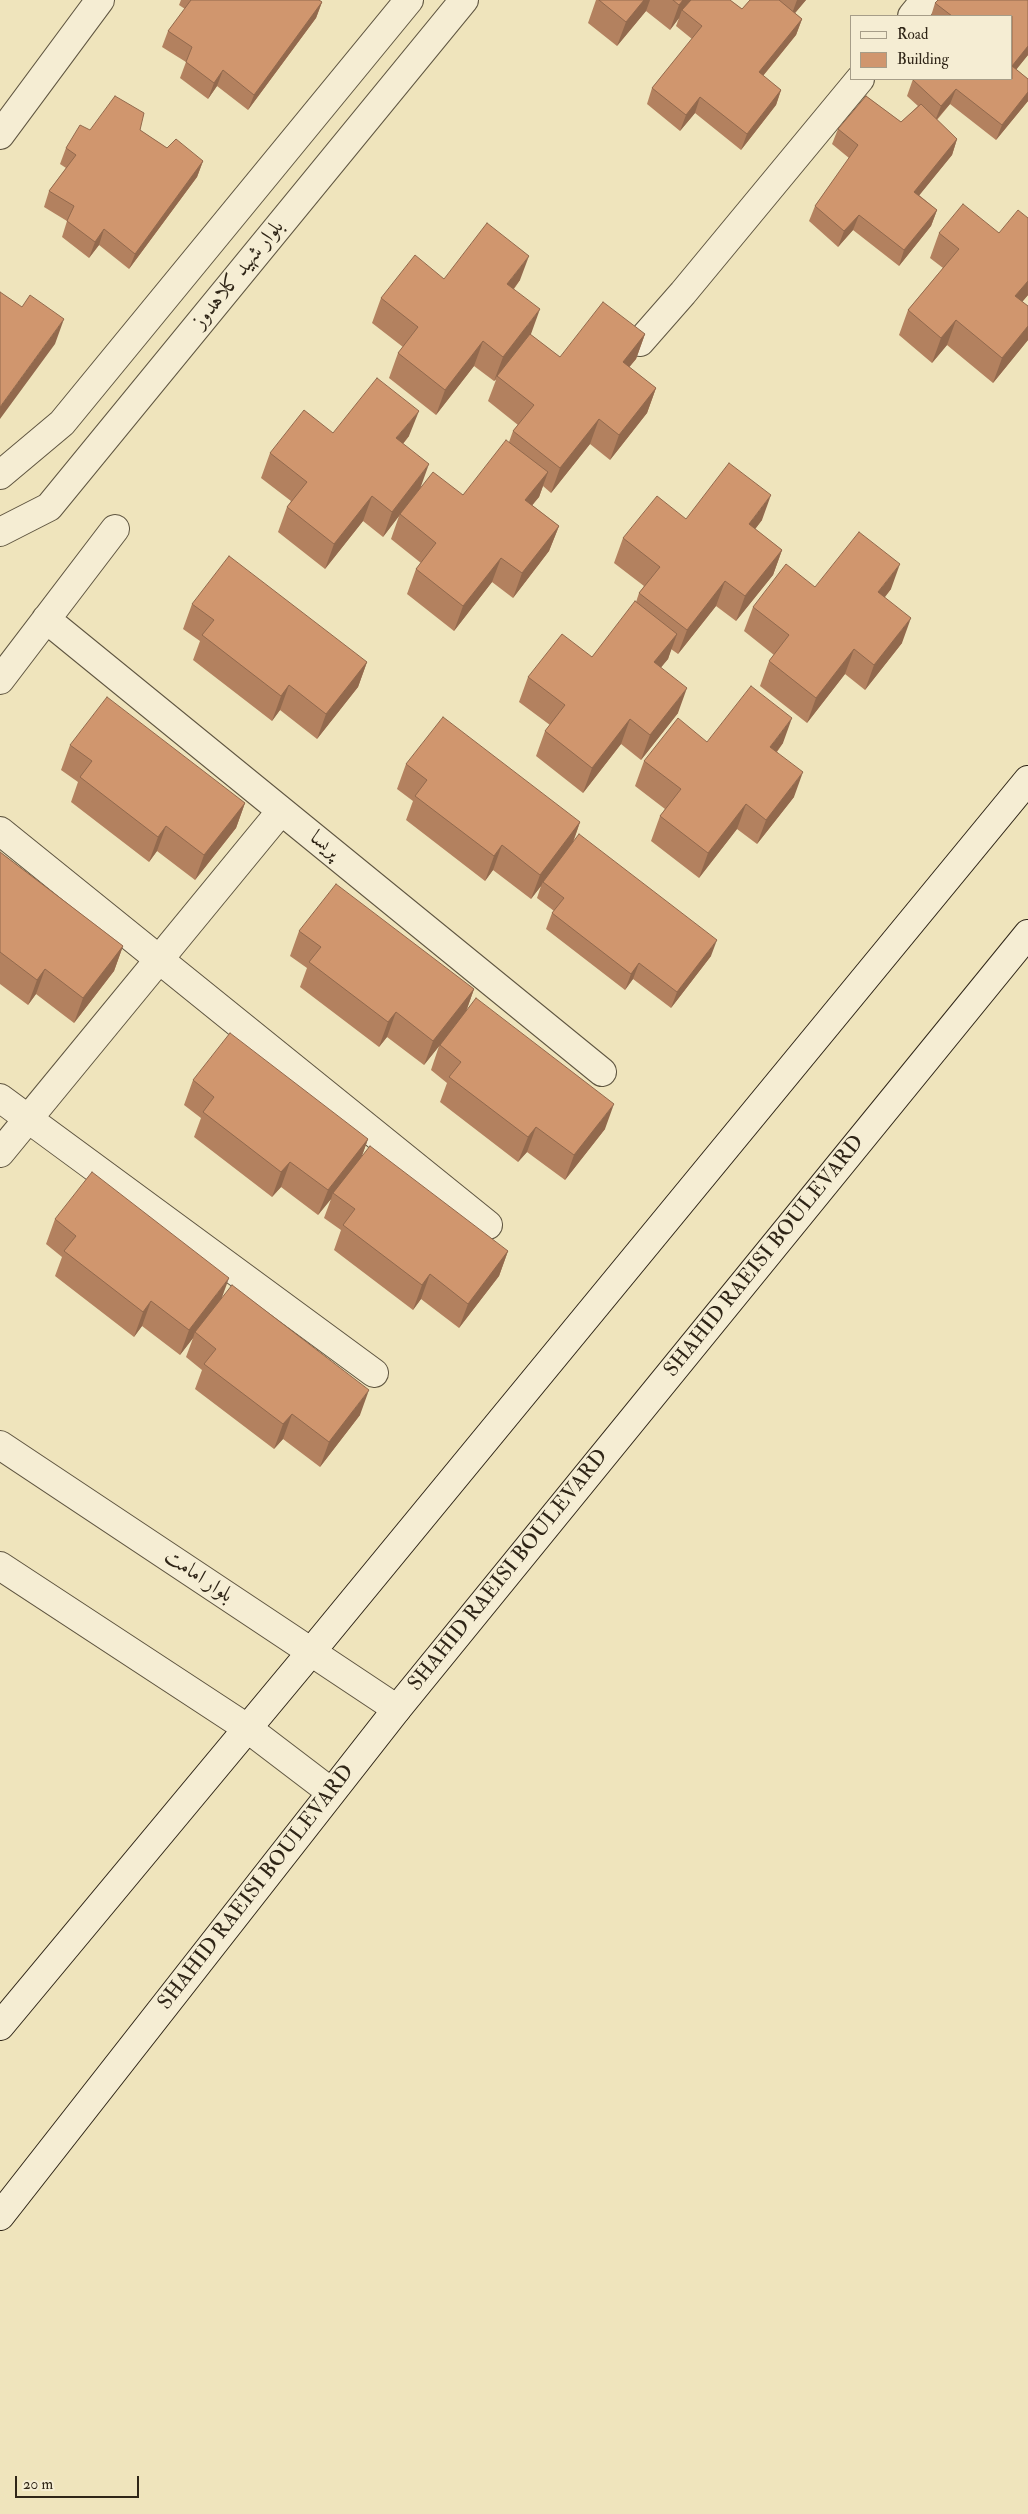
<!DOCTYPE html>
<meta charset="utf-8">
<style>
body{margin:0}
#map{position:relative;width:1028px;height:2514px;overflow:hidden;background:#efe4bc;font-family:"IM FELL Double Pica",serif}
canvas{display:block}
.legend{position:absolute;left:850px;top:15px;width:162px;height:65px;box-sizing:border-box;background:#f5edd3;border:1px solid #a69d88;margin:0;padding:6px 9px;list-style:none;font-size:15px;color:#2f2517}
.legend li{display:flex;align-items:center;gap:10px;height:25px}
.legend b{width:25px;border:1px solid #a69d88}
.scale{position:absolute;left:15px;top:2476px;width:124px;height:22px;box-sizing:border-box;border:2px solid #2f2517;border-top:0;padding-left:6px;font-size:15px;line-height:18px;white-space:nowrap;color:#2f2517;-webkit-text-stroke:4px #f5edd3;paint-order:stroke}
</style>
<div id="map">
<canvas width="1028" height="2514"></canvas>
<ul class="legend">
<li><b style="height:6px;background:#f5edd3"></b>Road</li>
<li><b style="height:14px;background:#d0966e"></b>Building</li>
</ul>
<div class="scale">20 m</div>
</div>
<script>
const context = document.querySelector('canvas').getContext('2d');
context.lineJoin = 'round';
function toPath(rows) {
  const path = new Path2D();
  for (const r of rows) {
    path.moveTo(r[0], r[1]);
    for (let i = 2; i < r.length; i += 2) path.lineTo(r[i], r[i + 1]);
  }
  return path;
}
function trace(path, color, width, dash) {
  context.strokeStyle = color;
  context.lineWidth = width;
  context.lineCap = dash ? 'butt' : 'round';
  context.setLineDash(dash || []);
  context.stroke(path);
}
function fillPath(path, color) {
  context.fillStyle = color;
  context.fill(path, 'evenodd');
}
function write(font, color, halo, rows, align = 'center') {
  context.font = font + ' "IM FELL Double Pica",Amiri,serif';
  context.lineWidth = 4;
  context.setLineDash([]);
  context.textBaseline = 'middle';
  context.strokeStyle = halo;
  context.fillStyle = color;
  for (const [text, x, y, turn = 0] of rows) {
    context.save();
    context.translate(x, y);
    context.rotate((+turn || 0) * Math.PI / 180);
    context.textAlign = isNaN(turn) ? turn : align;
    if (halo) context.strokeText(text, 0, 0);
    context.fillText(text, 0, 0);
    context.restore();
  }
}
const minor = toPath([
 [912,16,925,0],
 [0,135,100,0],
 [640,342,683,293,860,79],
 [0,475,62,423,409,0],
 [0,532,49,507,464,0],
 [46,619,602,1072],
 [0,680,115,529],
 [0,831,488,1225],
 [0,1098,374,1373],
 [0,1153,281,811]
]);
const tertiary = toPath([
 [0,1445,397,1709],
 [0,1566,247,1728,331,1792]
]);
const secondary = toPath([
 [0,2026,311,1652,1028,780],
 [0,2216,397,1709,1028,934]
]);
const wall = toPath([
 [181,0,319,0,322,2,316,18,248,110,217,86,208,99,180,78,186,62,162,47,168,31,185,9,179,5],
 [596,0,730,0,742,9,750,0,806,0,795,13,802,19,796,35,763,76,781,90,776,105,741,150,695,113,680,131,647,104,652,88,692,39,676,26,679,18,670,30,646,11,617,46,588,23],
 [938,0,1028,0,1028,55,1016,69,1028,79,1028,101,996,140,950,104,937,120,957,139,952,155,919,195,937,210,931,226,899,266,853,230,838,247,809,221,815,206,849,158,832,144,838,129,866,96,901,122,918,106,907,96,913,79,1012,79,1012,16,931,16,935,3],
 [90,130,140,130,167,148,203,161,197,177,129,269,99,245,89,258,62,237,67,221,44,207,49,191,66,168,60,164,66,148],
 [1028,218,1028,295,1022,302,1028,306,1028,340,993,383,947,345,932,363,899,335,908,310,943,268,930,258,939,233,999,233],
 [444,279,520,280,514,289,531,335,560,357,645,334,636,359,629,367,656,388,647,413,610,460,590,444,551,493,543,486,539,497,532,505,559,526,549,551,513,598,492,582,454,631,407,594,416,569,421,563,391,539,399,516,383,537,363,521,325,569,278,532,287,507,291,501,261,478,270,453,333,433,409,436,403,444,421,488,463,495,509,442,513,431,518,425,488,401,496,380,494,381,474,366,436,415,389,378,398,353,403,347,372,323,381,298],
 [686,519,762,520,755,529,782,550,773,575,736,621,716,606,678,654,671,649,668,659,661,667,678,713,641,760,621,744,583,793,536,756,545,731,550,725,519,702,528,677,592,657,636,602,639,593,644,586,614,563,623,538],
 [815,587,891,589,885,597,902,643,865,690,845,674,807,723,760,686,769,661,774,655,744,631,753,607],
 [192,604,367,662,358,687,317,739,280,710,272,721,193,660,200,641,183,629],
 [707,742,783,743,777,752,794,797,757,844,737,829,699,878,651,841,660,816,665,809,635,786,644,761],
 [70,745,245,803,236,828,195,880,157,851,149,862,71,802,78,782,61,770],
 [406,764,580,822,573,843,711,956,671,1008,633,979,625,990,546,929,552,913,554,911,537,898,541,886,531,899,493,870,485,881,406,820,413,801,397,789],
 [0,852,123,946,114,971,74,1023,36,994,28,1005,0,984],
 [299,931,474,989,466,1012,605,1129,565,1180,527,1152,518,1162,440,1102,447,1083,431,1070,439,1046,424,1065,387,1037,379,1047,300,987,307,968,290,956],
 [193,1080,368,1139,361,1158,508,1251,499,1276,459,1328,421,1299,413,1310,334,1250,341,1230,324,1218,331,1199,318,1215,281,1187,272,1197,194,1137,201,1118,184,1105],
 [55,1219,222,1298,360,1415,320,1467,283,1439,274,1449,195,1389,202,1370,186,1357,193,1338,180,1355,142,1326,134,1337,55,1276,62,1257,46,1244]
]);
const shadedWall = toPath([
 [644,0,650,0,646,11,617,46,626,22],
 [683,0,694,0,682,10,679,18,670,30,679,5],
 [797,0,806,0,790,19],
 [322,2,316,18,248,110,254,95],
 [802,19,796,35,753,88,759,72],
 [1028,46,1028,55,1012,75,1012,66],
 [223,70,217,86,208,99,214,83],
 [956,89,950,104,935,121,941,106],
 [781,90,776,105,741,150,747,134],
 [1028,92,1028,101,996,140,1002,125],
 [700,97,695,113,680,131,686,115],
 [957,139,952,155,909,208,914,192],
 [203,161,197,177,129,269,135,254],
 [937,210,931,226,899,266,904,250],
 [859,215,853,230,838,247,844,231],
 [104,229,99,245,89,258,95,242],
 [529,256,520,280,498,309,507,284],
 [1028,281,1028,295,1006,321,1015,296],
 [540,309,531,334,498,377,497,376,494,381,503,357],
 [64,319,55,344,0,419,0,407],
 [956,320,947,345,932,363,941,338],
 [1028,326,1028,340,993,383,1002,358],
 [645,334,636,359,613,387,623,362],
 [483,341,474,366,436,415,445,390],
 [656,388,647,413,610,460,619,435],
 [419,411,409,436,387,463,396,438],
 [599,419,590,444,551,493,560,468],
 [429,464,420,489,400,514,399,516,383,537,392,512],
 [548,472,539,497,516,525,525,500],
 [771,495,762,520,740,549,749,524],
 [372,496,363,521,325,569,334,544],
 [559,526,549,551,513,598,522,573],
 [782,550,773,575,736,621,745,596],
 [501,558,492,582,454,631,463,606],
 [900,564,891,589,869,617,878,592],
 [725,581,716,606,678,654,687,630],
 [911,618,902,643,865,690,874,665],
 [677,634,668,659,645,687,654,662],
 [854,649,845,674,807,723,816,698],
 [367,662,358,687,317,739,326,714],
 [289,685,280,710,272,721,281,696],
 [687,688,678,713,641,760,650,735],
 [792,718,783,743,761,772,770,747],
 [630,719,621,744,583,793,592,768],
 [803,772,794,797,757,844,766,820],
 [245,803,236,828,195,880,204,855],
 [746,804,737,829,699,878,708,853],
 [580,822,571,847,543,882,541,886,531,899,540,875],
 [166,826,157,851,149,862,158,837],
 [502,845,493,870,485,881,494,856],
 [717,940,711,956,671,1008,677,992],
 [123,946,114,971,74,1023,83,998],
 [639,963,633,979,625,990,631,974],
 [45,969,36,994,28,1005,37,980],
 [474,989,465,1014,424,1065,433,1041],
 [396,1012,387,1037,379,1047,388,1022],
 [614,1104,605,1129,565,1180,574,1155],
 [536,1127,527,1152,518,1162,528,1137],
 [368,1139,359,1164,333,1193,331,1199,318,1215,328,1190],
 [290,1162,281,1187,272,1197,281,1172],
 [508,1251,499,1276,459,1328,468,1304],
 [430,1274,421,1299,413,1310,422,1285],
 [229,1278,220,1303,195,1332,193,1338,180,1355,189,1330],
 [151,1301,142,1326,134,1337,143,1312],
 [369,1390,360,1415,320,1467,329,1442],
 [292,1414,283,1439,274,1449,283,1424]
]);
const building = toPath([
 [191,0,319,0,322,2,254,95,223,70,214,83,186,62,192,47,168,31,191,0],
 [599,0,644,0,626,22,599,0],
 [673,0,683,0,679,5,673,0],
 [691,0,730,0,742,9,750,0,779,0,802,19,759,72,781,90,747,134,700,97,686,115,652,88,702,26,682,10,691,0],
 [938,0,1028,0,1028,46,1012,66,1028,79,1028,92,1002,125,956,89,941,106,913,80,913,79,1012,79,1012,16,952,16,935,3,938,0],
 [115,96,144,113,140,130,167,148,176,139,203,161,135,254,104,229,95,242,67,221,74,206,49,191,76,155,66,148,80,125,90,130,115,96],
 [866,96,901,122,921,104,957,139,914,192,937,210,904,250,859,215,844,231,815,206,858,145,838,129,866,96],
 [963,204,999,233,1018,210,1028,218,1028,281,1015,296,1028,306,1028,326,1002,358,956,320,941,338,908,310,959,249,939,233,963,204],
 [487,223,529,256,507,284,540,309,503,357,483,341,445,390,398,353,418,327,381,298,415,255,444,279,487,223],
 [0,292,22,307,30,295,64,319,0,407,0,292],
 [603,302,645,334,623,362,656,388,619,435,599,419,560,468,513,431,534,405,497,376,530,334,560,357,603,302],
 [377,378,419,411,396,438,429,464,392,512,372,496,334,544,287,507,307,482,270,453,304,410,333,433,377,378],
 [506,440,548,472,525,500,559,526,522,573,501,558,463,606,416,569,436,543,400,514,433,472,463,495,506,440],
 [729,463,771,495,749,524,782,550,745,596,725,581,687,630,639,593,660,567,623,538,657,496,686,519,729,463],
 [859,532,900,564,878,592,911,618,874,665,854,649,816,698,769,661,789,635,753,607,786,564,815,587,859,532],
 [229,556,367,662,326,714,289,685,281,696,202,635,214,620,192,604,229,556],
 [635,601,677,634,654,662,687,688,650,735,630,719,592,768,545,731,565,705,528,677,562,634,592,657,635,601],
 [751,686,792,718,770,747,803,772,766,820,746,804,708,853,660,816,681,789,644,761,678,718,707,742,751,686],
 [107,697,245,803,204,855,166,826,158,837,80,777,92,761,70,745,107,697],
 [443,717,580,822,540,875,502,845,494,856,415,796,427,780,406,764,443,717],
 [579,834,717,940,677,992,639,963,631,974,552,913,564,898,543,882,579,834],
 [0,852,123,946,83,998,45,969,37,980,0,952,0,852],
 [336,884,474,989,433,1041,396,1012,388,1022,309,962,321,947,299,931,336,884],
 [476,998,614,1104,574,1155,536,1127,528,1137,449,1077,461,1062,440,1045,476,998],
 [230,1033,368,1139,328,1190,290,1162,281,1172,203,1112,214,1097,193,1080,230,1033],
 [370,1146,508,1251,468,1304,430,1274,422,1285,343,1225,355,1209,333,1193,370,1146],
 [92,1172,229,1278,189,1330,151,1301,143,1312,64,1251,76,1236,55,1219,92,1172],
 [232,1285,369,1390,329,1442,292,1414,283,1424,204,1364,216,1349,195,1332,232,1285]
]);
const streetNames = [
 ["بلوار شهید کلاهدوز",239,275,-51],
 ["پریسا",324,846,39],
 ["SHAHID RAEISI BOULEVARD",765,1257,-51],
 ["SHAHID RAEISI BOULEVARD",509,1571,-51],
 ["بلوار امامت",198,1577,34],
 ["SHAHID RAEISI BOULEVARD",257,1888,-52]
];
trace(minor, '#5f5540', 30);
trace(tertiary, '#5f5540', 30);
trace(secondary, '#2f2517', 30);
trace(minor, '#f5edd3', 28);
trace(tertiary, '#f5edd3', 28);
trace(secondary, '#f5edd3', 28);
fillPath(wall, '#b3815f');
fillPath(shadedWall, '#92694d');
fillPath(building, '#d0966e');
trace(building, '#92694d', 1);
write('21px', '#2f2517', '#f5edd3', streetNames);
</script>
